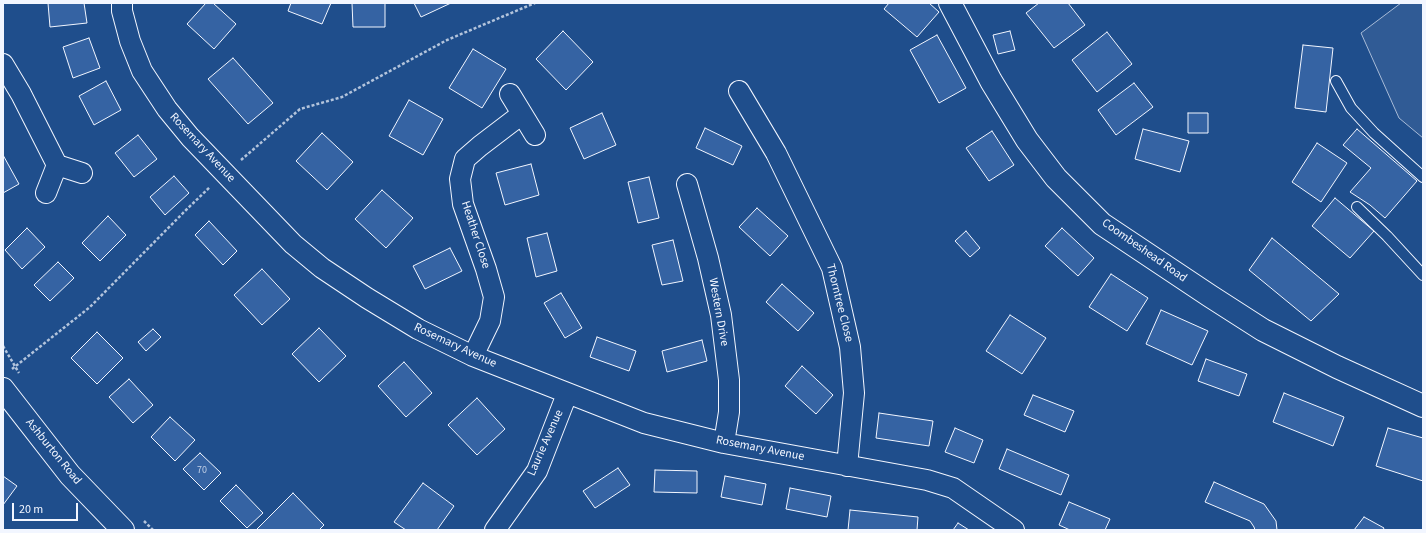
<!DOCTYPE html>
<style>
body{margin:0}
#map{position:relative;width:1426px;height:533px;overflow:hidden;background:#1f4e8c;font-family:"Source Sans 3",sans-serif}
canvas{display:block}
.frame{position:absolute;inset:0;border:4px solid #f2f6ff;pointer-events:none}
.scale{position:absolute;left:12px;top:503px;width:66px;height:18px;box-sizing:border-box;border:2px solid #f2f6ff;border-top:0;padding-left:5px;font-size:12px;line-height:14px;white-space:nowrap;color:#f2f6ff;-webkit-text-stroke:3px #1f4e8c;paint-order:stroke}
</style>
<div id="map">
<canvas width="1426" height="533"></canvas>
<div class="frame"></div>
<div class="scale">20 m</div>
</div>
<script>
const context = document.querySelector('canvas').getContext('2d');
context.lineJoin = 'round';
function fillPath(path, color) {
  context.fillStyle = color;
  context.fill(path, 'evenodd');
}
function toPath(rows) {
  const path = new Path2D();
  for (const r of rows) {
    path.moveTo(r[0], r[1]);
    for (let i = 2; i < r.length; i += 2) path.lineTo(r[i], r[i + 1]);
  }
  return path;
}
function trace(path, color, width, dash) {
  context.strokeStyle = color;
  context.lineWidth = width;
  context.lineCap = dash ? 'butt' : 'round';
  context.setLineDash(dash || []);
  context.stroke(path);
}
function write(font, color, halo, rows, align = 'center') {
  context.font = font + ' "Source Sans 3",sans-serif';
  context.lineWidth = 3;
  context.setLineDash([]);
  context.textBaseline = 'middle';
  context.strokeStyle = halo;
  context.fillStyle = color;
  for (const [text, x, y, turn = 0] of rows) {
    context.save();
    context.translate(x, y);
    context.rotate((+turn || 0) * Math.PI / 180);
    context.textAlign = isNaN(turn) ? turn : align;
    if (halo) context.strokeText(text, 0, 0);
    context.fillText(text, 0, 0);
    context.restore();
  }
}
const built = toPath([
 [1401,3,1423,3,1423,138,1399,118,1361,33,1401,3]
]);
const building = toPath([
 [48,3,84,3,87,23,50,27,48,3],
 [206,3,213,3,236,24,214,49,187,24,206,3],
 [291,3,331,3,322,24,288,11,291,3],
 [352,3,385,3,385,27,353,27,352,3],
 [414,3,451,3,421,17,414,3],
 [889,3,929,3,939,12,917,37,884,9,889,3],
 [1039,3,1068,3,1085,25,1054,48,1026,13,1039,3],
 [563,31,593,62,566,90,536,59,563,31],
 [1010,31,1015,50,998,54,993,35,1010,31],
 [1107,32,1132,64,1097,92,1072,60,1107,32],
 [937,35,966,88,939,103,910,50,937,35],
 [89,38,100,68,73,78,63,47,89,38],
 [1303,45,1333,48,1326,112,1295,108,1303,45],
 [473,49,506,69,482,108,449,88,473,49],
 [233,58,273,103,248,124,208,79,233,58],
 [106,81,121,110,94,125,79,96,106,81],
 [1134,83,1153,107,1116,135,1098,110,1134,83],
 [409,100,443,119,423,155,389,136,409,100],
 [602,113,616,145,584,159,570,128,602,113],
 [1188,113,1208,113,1208,133,1188,133,1188,113],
 [705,128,742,146,733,165,696,148,705,128],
 [1143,129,1189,141,1180,172,1135,159,1143,129],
 [1357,129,1417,181,1385,218,1370,205,1350,192,1371,168,1343,145,1357,129],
 [992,131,1014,165,989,181,966,148,992,131],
 [322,133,353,162,327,190,296,161,322,133],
 [138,135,157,159,134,177,115,153,138,135],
 [1317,143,1347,163,1321,202,1292,182,1317,143],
 [3,155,19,184,3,193,3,155],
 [531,164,539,195,505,205,496,173,531,164],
 [174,176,189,193,165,215,150,197,174,176],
 [649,177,659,218,638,223,628,182,649,177],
 [382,190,413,218,386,248,355,219,382,190],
 [1335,198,1374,231,1350,258,1312,226,1335,198],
 [757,208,788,236,770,256,739,227,757,208],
 [108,216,126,235,100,261,82,243,108,216],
 [209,221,237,251,223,265,195,235,209,221],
 [27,228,45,247,22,269,5,250,27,228],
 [1062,228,1094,258,1078,276,1045,246,1062,228],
 [966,231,980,248,970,257,955,241,966,231],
 [547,233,557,271,536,277,527,238,547,233],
 [1272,238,1339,294,1311,321,1249,270,1272,238],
 [673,240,683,281,662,285,652,245,673,240],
 [450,248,462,271,425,289,413,266,450,248],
 [58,262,74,278,50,301,34,285,58,262],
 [262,269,290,299,262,325,234,295,262,269],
 [1111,274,1148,298,1127,331,1089,307,1111,274],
 [782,284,814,313,798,331,766,302,782,284],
 [561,293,582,328,565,338,544,303,561,293],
 [1161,310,1208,331,1192,365,1146,344,1161,310],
 [1010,315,1046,338,1022,374,986,351,1010,315],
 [319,328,346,356,319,382,292,354,319,328],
 [153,329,161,337,146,351,138,342,153,329],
 [97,332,123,358,97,384,71,358,97,332],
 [597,337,636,351,629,371,590,357,597,337],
 [702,340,707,361,667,372,662,351,702,340],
 [1206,359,1247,374,1239,396,1198,381,1206,359],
 [404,362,432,393,406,417,378,386,404,362],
 [802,366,833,395,816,414,785,386,802,366],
 [129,379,153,405,133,423,109,397,129,379],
 [1284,393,1344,417,1333,446,1273,422,1284,393],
 [1033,395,1074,411,1065,432,1024,415,1033,395],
 [477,398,505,429,477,455,448,425,477,398],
 [879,413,933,421,929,446,876,438,879,413],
 [170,417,195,440,175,461,151,437,170,417],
 [955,428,983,440,974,463,945,452,955,428],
 [1388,428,1423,438,1423,481,1376,466,1388,428],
 [1007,449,1069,475,1061,495,999,469,1007,449],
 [200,453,221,473,204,490,183,469,200,453],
 [618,468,630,485,595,508,583,491,618,468],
 [655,470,697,471,697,493,654,492,655,470],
 [3,476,17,486,3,505,3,476],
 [725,476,766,484,762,505,721,497,725,476],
 [1214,482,1264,504,1276,521,1277,530,1255,530,1254,527,1250,521,1205,502,1214,482],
 [423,483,454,506,437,530,406,530,394,522,423,483],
 [236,485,263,513,247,528,220,501,236,485],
 [790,488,831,496,827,517,786,509,790,488],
 [293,493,324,525,319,530,256,530,293,493],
 [1069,502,1110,519,1105,530,1070,530,1059,525,1069,502],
 [850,510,918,517,917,530,848,530,850,510],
 [1364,517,1384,528,1383,530,1354,530,1364,517],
 [958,523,969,530,953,530,958,523]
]);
const path = toPath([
 [241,160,300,109,342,97,447,40,535,3],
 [3,346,19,373],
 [12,369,90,307,187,209,210,187],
 [144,521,153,530]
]);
const lane = toPath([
 [1336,81,1351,108,1374,133,1423,177],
 [1357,207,1387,236,1423,275]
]);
const street = toPath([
 [122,3,122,11,130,41,142,71,167,109,190,137,293,244,322,268,367,298,418,329,473,356,644,423,724,443,927,480,953,488,1014,530],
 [3,64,21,94,57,165],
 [739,91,776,153,832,268,850,347,854,393,847,466],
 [510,94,535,135],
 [687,184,708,258,721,315,729,380,729,412,724,443],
 [46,193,57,165,82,173],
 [473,356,490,321,494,297,486,269,463,204,460,179,465,159,480,146,522,114],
 [495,530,537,471,567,394]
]);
const secondary = toPath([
 [950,3,991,81,1027,140,1056,178,1102,224,1210,296,1263,330,1337,367,1423,406]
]);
const primary = toPath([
 [3,389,70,475,123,530]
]);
const numberNames = [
 ["70",202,471]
];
const streetNames = [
 ["Rosemary Avenue",202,148,47],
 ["Heather Close",475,235,72],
 ["Coombeshead Road",1144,251,35],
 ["Thorntree Close",839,303,76],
 ["Western Drive",718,312,80],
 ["Rosemary Avenue",455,346,25],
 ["Laurie Avenue",546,443,-66],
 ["Rosemary Avenue",760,449,11],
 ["Ashburton Road",53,452,51]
];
fillPath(built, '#305b95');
trace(built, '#a8bbd7', 1);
fillPath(building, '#3563a3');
trace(building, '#f2f6ff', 1);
trace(lane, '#f2f6ff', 12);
trace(street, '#f2f6ff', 22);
trace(secondary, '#f2f6ff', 24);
trace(primary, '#f2f6ff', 24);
trace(path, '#b3c4dc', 2.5, [3, 2]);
trace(lane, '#1f4e8c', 10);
trace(street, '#1f4e8c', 20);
trace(secondary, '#1f4e8c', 22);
trace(primary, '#1f4e8c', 22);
write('10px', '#c3d1e8', null, numberNames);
write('12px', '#f2f6ff', '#1f4e8c', streetNames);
</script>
